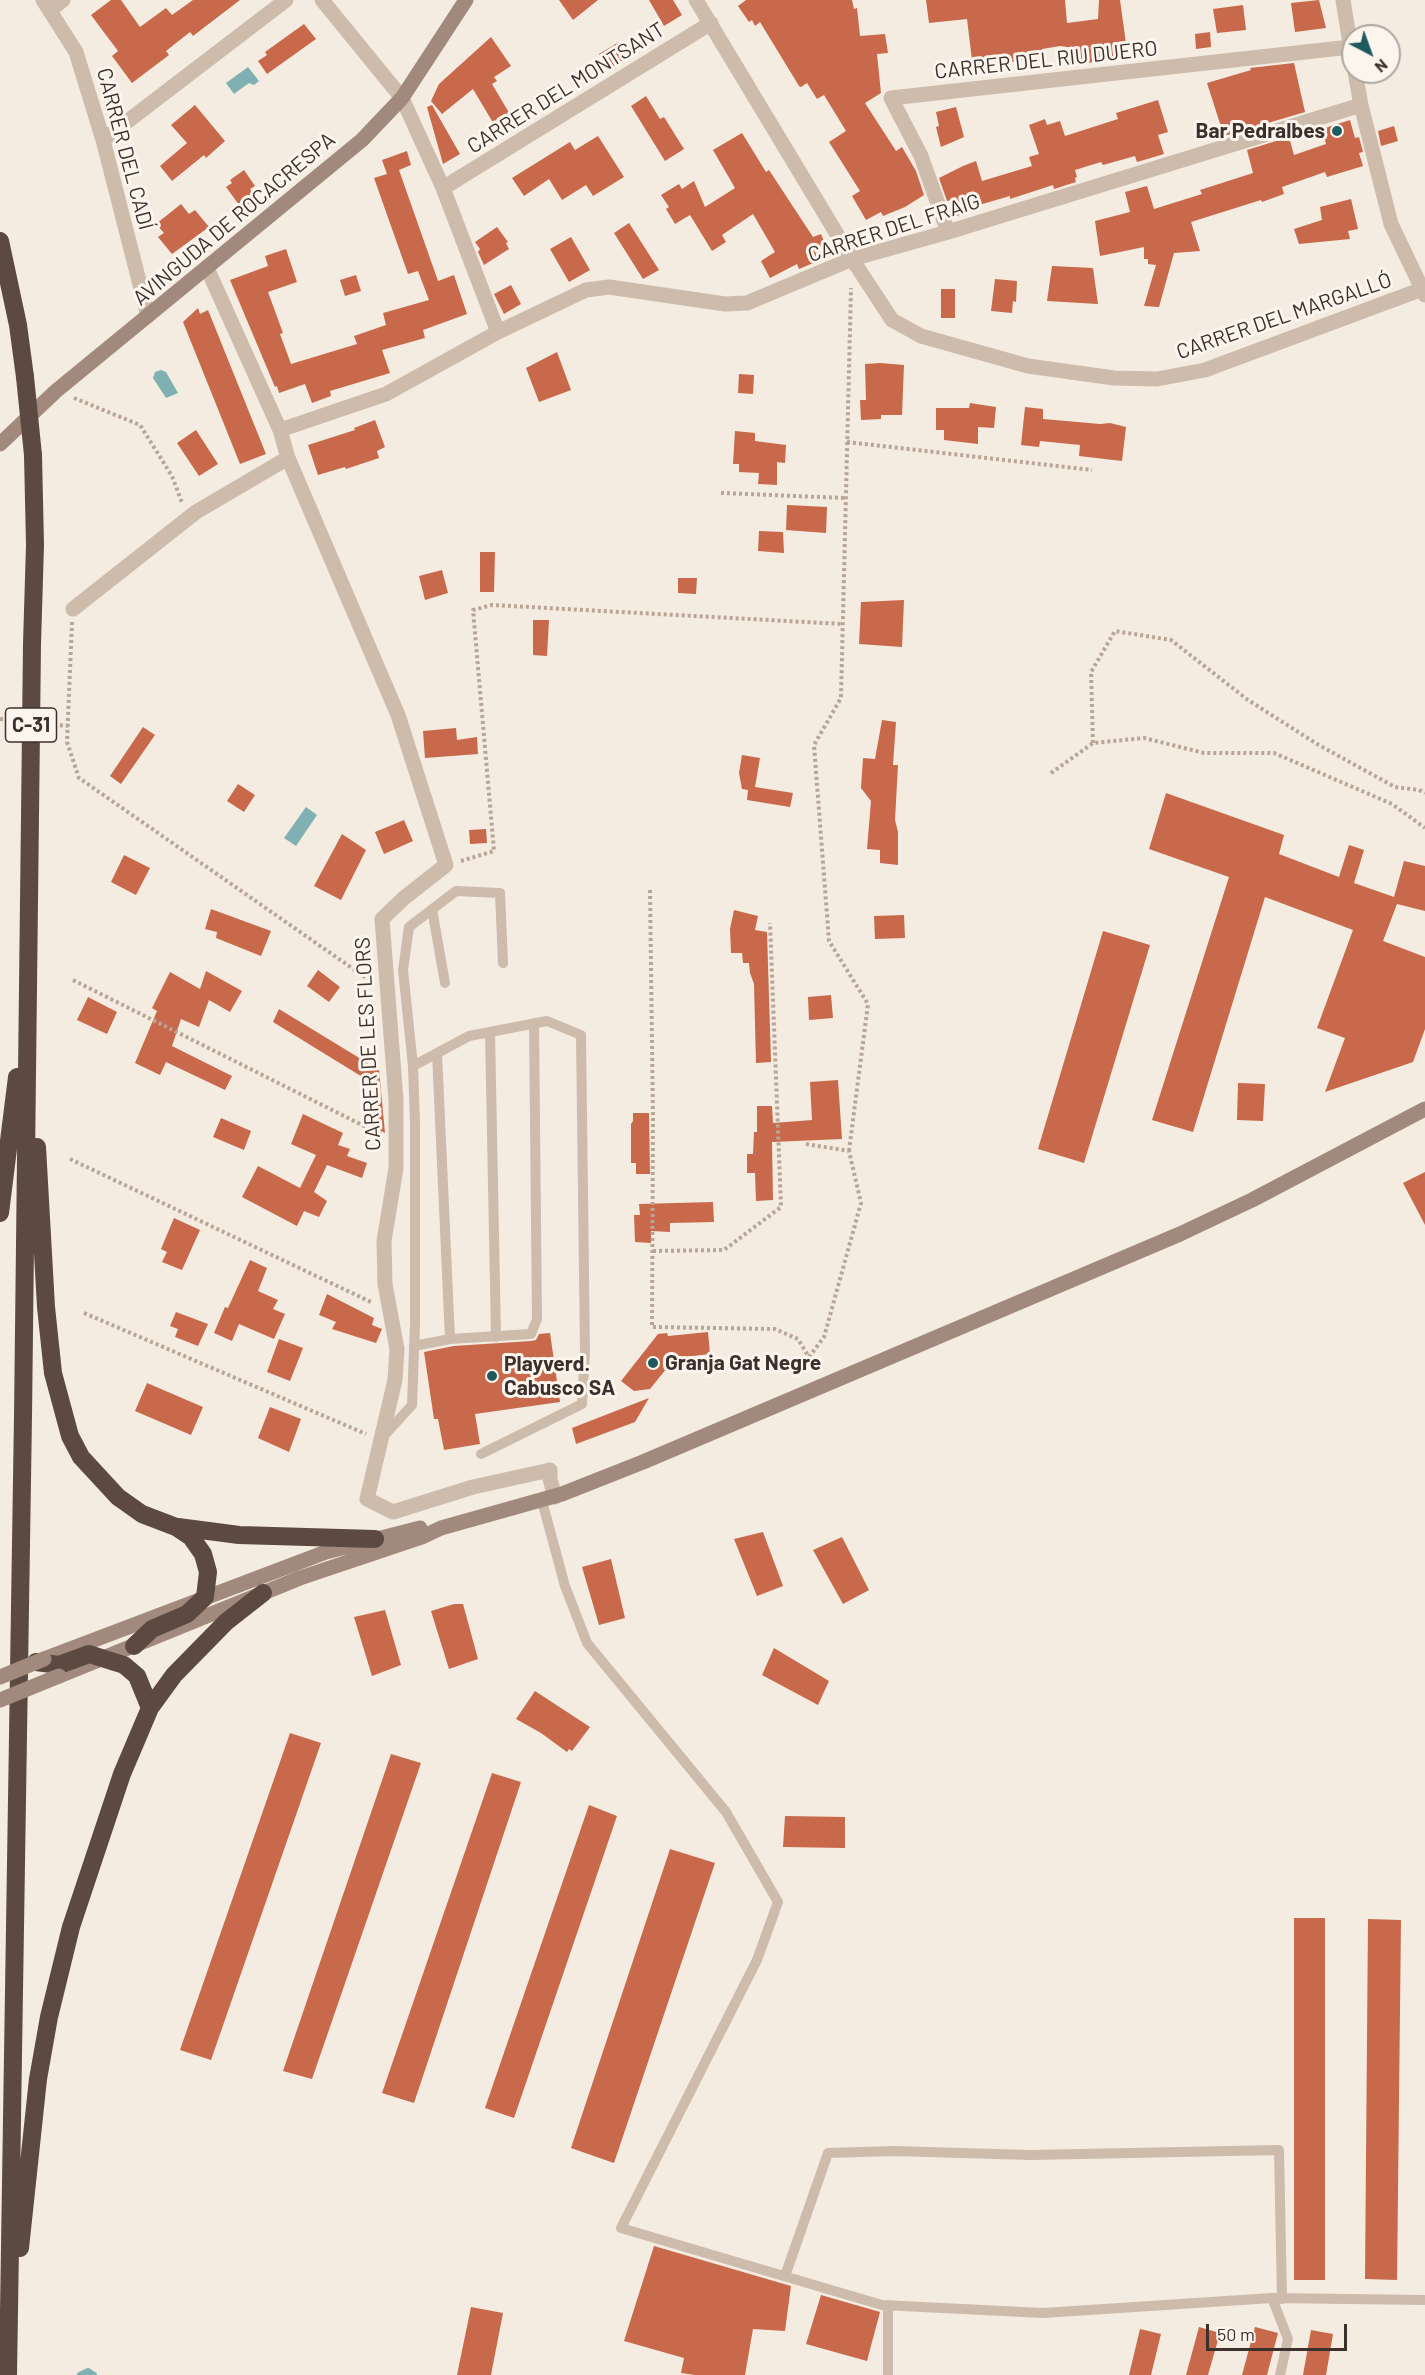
<!DOCTYPE html>
<meta charset="utf-8">
<style>
body{margin:0}
#map{position:relative;width:1425px;height:2375px;overflow:hidden;background:#f4ebe1;font-family:Barlow,sans-serif}
canvas{display:block}
.north{position:absolute;left:1341px;top:24px;width:60px;height:60px;box-sizing:border-box;background:#fbf5ee;border:2px solid #aea6a0;border-radius:50%;rotate:139deg;font-size:16px;font-weight:700;line-height:24px;text-align:center;color:#3b302b}
.north::after{content:'';display:block;margin:auto;width:21px;height:27px;background:#1f5a5e;clip-path:polygon(50% 0,100% 100%,50% 72%,0 100%)}
.scale{position:absolute;left:1206px;top:2324px;width:141px;height:27px;box-sizing:border-box;border:3px solid #3b302b;border-top:0;padding-left:8px;font-size:18px;line-height:21px;white-space:nowrap;color:#3b302b;-webkit-text-stroke:4px #fbf5ee;paint-order:stroke}
</style>
<div id="map">
<canvas width="1425" height="2375"></canvas>
<div class="north">N</div>
<div class="scale">50 m</div>
</div>
<script>
const context = document.querySelector('canvas').getContext('2d');
context.lineJoin = 'round';
function fillPath(path, color) {
  context.fillStyle = color;
  context.fill(path, 'evenodd');
}
function toPath(rows) {
  const path = new Path2D();
  for (const r of rows) {
    path.moveTo(r[0], r[1]);
    for (let i = 2; i < r.length; i += 2) path.lineTo(r[i], r[i + 1]);
  }
  return path;
}
function trace(path, color, width, dash) {
  context.strokeStyle = color;
  context.lineWidth = width;
  context.lineCap = dash ? 'butt' : 'round';
  context.setLineDash(dash || []);
  context.stroke(path);
}
function write(font, color, halo, rows, align = 'center') {
  context.font = font + ' Barlow,sans-serif';
  context.lineWidth = 6;
  context.setLineDash([]);
  context.textBaseline = 'middle';
  context.strokeStyle = halo;
  context.fillStyle = color;
  for (const [text, x, y, turn = 0] of rows) {
    context.save();
    context.translate(x, y);
    context.rotate((+turn || 0) * Math.PI / 180);
    context.textAlign = isNaN(turn) ? turn : align;
    if (halo) context.strokeText(text, 0, 0);
    context.fillText(text, 0, 0);
    context.restore();
  }
}
const water = toPath([
 [248,67,259,81,254,85,249,83,234,94,226,83],
 [161,370,166,372,178,393,166,398,153,378,155,372],
 [306,807,317,815,296,846,284,838]
]);
const stream = toPath([
 [80,2375,88,2371,94,2375]
]);
const building = toPath([
 [111,0,121,0,140,27,166,8,172,15,193,0,240,0,193,36,190,32,166,51,169,55,132,83,112,56,118,51,91,15],
 [559,0,598,0,573,20],
 [649,0,673,0,682,15,664,26],
 [746,0,852,0,854,9,857,8,860,36,885,34,888,53,877,54,881,93,865,103,896,151,902,147,916,171,924,195,905,207,883,216,881,212,866,220,852,196,860,191,829,142,846,131,824,95,817,99,807,83,801,87,799,86,760,22,755,26,752,20,749,22,738,6],
 [926,0,1065,0,1067,23,1098,19,1099,0,1120,0,1128,58,1077,64,1075,48,1060,46,1042,49,1043,57,973,68,967,19,929,23],
 [1319,0,1326,28,1295,32,1291,3],
 [1243,5,1246,30,1217,33,1213,9],
 [304,24,316,39,267,74,258,61,267,55,265,52],
 [1210,32,1211,47,1196,49,1195,34],
 [491,37,511,66,494,77,497,81,492,84,511,116,495,126,473,89,442,114,431,101,439,84],
 [619,42,629,56,609,69,599,54],
 [1294,63,1305,112,1224,136,1207,83,1251,70,1250,68],
 [646,96,660,119,664,117,684,149,665,161,631,106],
 [1158,100,1168,132,1158,135,1164,154,1137,162,1135,156,1103,165,1101,162,1075,170,1077,177,1075,178,1076,182,1054,189,1053,185,1010,199,1010,196,979,205,980,207,957,216,952,200,947,201,939,178,963,166,976,161,982,181,1032,166,1029,157,1039,154,1029,125,1045,119,1047,125,1060,121,1065,136,1118,119,1116,113],
 [195,105,225,141,206,158,204,155,172,181,160,166,187,143,171,125],
 [432,105,460,154,443,164,427,107],
 [956,107,964,137,941,147,936,127,939,126,936,112],
 [1350,120,1355,138,1359,137,1363,152,1359,153,1363,166,1327,177,1325,172,1282,187,1284,194,1262,202,1261,200,1191,222,1200,251,1174,253,1159,307,1144,306,1156,265,1148,264,1148,259,1144,259,1144,247,1100,256,1095,221,1130,212,1125,192,1147,186,1154,209,1202,194,1200,190,1253,173,1247,150,1289,137,1294,155,1326,144,1322,129],
 [1394,126,1398,141,1381,146,1378,131],
 [742,133,766,172,769,170,813,237,821,234,830,256,799,269,797,264,770,278,761,261,775,252,753,214,722,235,726,242,712,251,690,215,675,224,666,209,669,207,661,195,679,184,682,189,694,181,705,207,735,188,713,150],
 [598,136,624,177,593,196,586,185,562,200,549,179,524,196,512,178,570,142,575,150],
 [407,151,411,165,399,170,438,281,454,275,467,314,423,330,425,338,382,350,390,373,330,391,331,396,312,403,305,384,279,393,277,386,275,387,230,280,268,266,265,256,286,249,297,282,268,292,283,333,280,334,291,364,357,344,354,336,386,325,383,313,429,300,418,271,408,274,374,178,387,174,382,160],
 [244,170,255,186,250,189,257,198,242,209,226,187,232,183,230,180],
 [1351,199,1358,229,1348,231,1350,239,1299,244,1294,229,1322,220,1320,207],
 [181,204,189,214,195,210,209,227,172,254,158,237,164,233,156,224],
 [629,223,659,270,643,279,614,233],
 [497,227,508,242,506,243,509,249,484,265,478,252,480,249,475,242],
 [571,237,590,270,569,282,550,249],
 [1052,266,1093,268,1098,304,1047,301],
 [356,275,361,291,345,296,340,280],
 [995,279,1017,281,1016,302,1013,301,1012,313,991,311],
 [511,285,521,304,504,314,494,294],
 [941,289,955,289,955,318,941,318],
 [198,308,200,314,208,310,266,454,240,464,183,322],
 [557,352,571,390,539,402,526,368],
 [880,363,904,365,902,415,881,415,881,419,861,420,860,400,866,400,865,364],
 [739,374,754,375,753,394,738,393],
 [970,403,996,407,994,428,978,427,978,444,944,440,944,430,936,430,936,408,969,408],
 [1025,407,1043,409,1043,419,1100,424,1110,423,1126,427,1122,461,1079,456,1080,445,1040,441,1039,447,1021,445],
 [375,420,385,447,377,451,379,458,346,469,345,467,318,475,308,445,355,430,354,428],
 [196,430,218,464,199,476,177,443],
 [735,431,755,433,755,441,786,445,785,463,777,462,777,485,758,484,759,473,739,472,739,464,733,464],
 [787,505,827,507,826,533,786,530],
 [759,531,783,532,784,553,758,551],
 [480,552,495,552,494,592,480,592],
 [442,570,448,593,425,600,419,576],
 [678,578,697,578,696,594,678,593],
 [904,600,902,647,859,644,861,602],
 [533,620,549,620,547,656,533,655],
 [882,720,896,722,893,765,898,765,895,820,898,832,898,865,880,863,880,850,867,849,871,801,861,788,863,758,875,759],
 [143,727,155,735,121,784,110,776],
 [456,728,457,740,477,737,478,754,425,758,423,731],
 [742,755,760,758,755,787,793,793,790,807,747,800,748,790,742,789,739,773],
 [238,784,255,795,244,812,227,801],
 [1166,793,1284,835,1279,854,1339,877,1349,845,1364,850,1354,883,1394,897,1404,861,1425,866,1425,911,1397,904,1383,941,1425,957,1425,1029,1413,1062,1325,1092,1345,1038,1317,1028,1353,930,1265,897,1193,1132,1152,1120,1229,877,1149,849],
 [404,820,413,841,384,854,375,832],
 [486,829,487,843,470,844,469,830],
 [342,834,366,850,341,900,314,886],
 [124,855,150,868,136,895,111,882],
 [211,909,271,931,261,956,216,938,217,932,205,929],
 [734,910,758,916,755,930,767,932,771,1062,756,1063,754,984,750,973,749,963,743,963,742,953,731,953,730,929],
 [904,915,905,938,875,939,874,916],
 [1103,931,1150,945,1084,1163,1038,1149],
 [318,970,340,987,329,1002,307,986],
 [206,971,242,991,230,1012,209,1000,199,1027,181,1019,172,1046,232,1076,225,1090,166,1062,160,1075,135,1063,157,1011,152,1008,170,972,200,989],
 [831,995,833,1018,809,1020,808,997],
 [88,997,117,1012,107,1034,77,1020],
 [279,1009,379,1070,385,1133,365,1123,363,1112,367,1111,364,1078,273,1022],
 [838,1080,842,1139,772,1142,773,1200,756,1201,755,1173,747,1173,747,1154,753,1154,754,1132,757,1132,757,1106,772,1106,773,1123,812,1120,810,1082],
 [1238,1083,1265,1084,1263,1121,1237,1120],
 [633,1113,649,1113,650,1174,636,1174,636,1163,631,1163,631,1124,633,1121],
 [303,1114,343,1133,338,1145,350,1149,347,1156,367,1163,362,1178,327,1165,314,1192,327,1201,319,1217,304,1211,297,1226,242,1197,258,1166,300,1188,316,1155,291,1144],
 [221,1118,251,1131,244,1150,213,1137],
 [1425,1172,1425,1225,1403,1183],
 [713,1202,714,1222,670,1223,670,1232,651,1231,651,1243,635,1242,634,1215,640,1215,639,1204],
 [174,1218,200,1230,182,1270,162,1262,167,1252,161,1249],
 [250,1260,267,1268,258,1291,278,1300,273,1309,285,1314,274,1339,239,1324,232,1341,214,1333,225,1307,228,1308],
 [327,1294,374,1318,372,1325,382,1329,376,1343,332,1329,336,1322,319,1315],
 [176,1312,208,1324,198,1346,175,1337,178,1329,170,1326],
 [708,1332,710,1354,675,1358,650,1389,634,1391,621,1381,658,1334,667,1333,668,1336],
 [550,1333,560,1402,475,1414,480,1444,444,1450,438,1419,434,1419,424,1352,454,1346,531,1341,536,1340,539,1334],
 [279,1339,303,1348,290,1381,267,1372],
 [147,1383,203,1407,191,1435,135,1411],
 [649,1398,635,1422,576,1444,572,1428],
 [270,1407,301,1419,289,1452,258,1438],
 [763,1532,783,1586,757,1596,734,1539],
 [842,1537,869,1590,843,1604,813,1550],
 [611,1559,625,1618,599,1625,582,1567],
 [454,1604,463,1604,478,1659,449,1669,431,1611],
 [385,1610,401,1665,372,1676,354,1617],
 [774,1648,829,1681,818,1705,762,1675],
 [535,1691,590,1727,572,1751,569,1749,567,1752,541,1733,516,1719],
 [290,1733,321,1743,211,2060,180,2050],
 [391,1754,421,1763,312,2079,283,2071],
 [492,1773,521,1782,414,2103,382,2093],
 [589,1805,617,1816,514,2118,485,2108],
 [785,1816,845,1817,845,1848,783,1847],
 [670,1849,715,1863,614,2163,571,2148],
 [1294,1918,1325,1918,1325,2280,1294,2280],
 [1368,1919,1401,1920,1397,2280,1365,2279],
 [654,2246,791,2286,785,2331,753,2329,745,2375,695,2375,681,2373,684,2358,624,2341],
 [821,2295,880,2312,867,2361,806,2344],
 [471,2307,503,2313,491,2375,457,2375],
 [1199,2327,1220,2333,1208,2375,1186,2375],
 [1255,2327,1278,2333,1267,2375,1242,2375],
 [1140,2329,1161,2334,1151,2375,1129,2375],
 [1311,2330,1333,2334,1326,2375,1303,2375]
]);
const path = toPath([
 [74,398,140,425,172,476,182,503],
 [847,442,1092,470],
 [721,493,845,498],
 [72,622,67,742,79,778,372,982],
 [0,719,14,720],
 [48,724,68,726],
 [1093,743,1091,672,1115,631,1171,640,1248,700,1317,744,1395,787,1419,790,1425,793],
 [1051,773,1093,743,1144,738,1204,753,1274,753,1392,804,1425,828],
 [461,861,494,851,473,610,492,605,842,624],
 [650,890,653,1119,652,1327,775,1329,798,1339,809,1357,814,1373],
 [73,980,382,1135],
 [806,1144,849,1151,861,1203,824,1337,809,1357],
 [849,1151,868,1004,829,941,814,745,841,698,851,288],
 [70,1159,373,1303],
 [653,1251,724,1250,781,1207,770,923],
 [84,1313,366,1434]
]);
const lane = toPath([
 [432,909,445,983],
 [490,1032,496,1337],
 [437,1053,450,1339],
 [413,1066,469,1036,547,1021,581,1035,585,1353,582,1404,481,1454],
 [414,1346,450,1339,531,1334,537,1319,534,1023],
 [382,1438,412,1405,415,1323,415,1122,413,1066,403,970,409,927,456,891,500,893,503,963],
 [542,1501,565,1586,587,1643,726,1812,778,1902,757,1960,621,2228,882,2305,1043,2313,1272,2298,1425,2300],
 [785,2276,828,2153,893,2151,1031,2155,1279,2150,1282,2299],
 [1272,2298,1288,2339,1280,2375],
 [888,2375,888,2305]
]);
const street = toPath([
 [43,0,76,52,103,140,148,316],
 [322,0,402,98,443,188,498,332],
 [696,0,852,259,892,320,921,336,1028,366,1114,378,1157,379,1205,370,1425,288],
 [1343,0,1353,62],
 [50,10,63,0],
 [1355,72,1361,105,1391,224,1425,295],
 [103,140,286,0],
 [443,188,711,23],
 [948,232,921,156,891,98,1350,47],
 [207,268,280,430,288,458,398,715,446,865,404,898,382,919,396,1100,396,1168,384,1241,385,1284,397,1349,395,1380,367,1499,393,1512,473,1487,550,1470,550,1479,555,1497],
 [280,430,386,394,498,332,586,290,609,287,725,304,747,303,852,259,948,232,1361,105],
 [73,609,196,512,288,458]
]);
const secondary = toPath([
 [0,444,56,391,362,140,402,98,466,0],
 [44,1659,326,1552,420,1528],
 [59,1676,300,1578,422,1537,441,1528,562,1494,643,1462,1180,1234,1252,1200,1425,1109]
]);
const highway = toPath([
 [0,241,18,325,25,377],
 [37,1147,46,1307,53,1373,70,1436,81,1457,118,1497,142,1514,176,1527,191,1537,203,1554,208,1572,205,1597,187,1614,152,1629,134,1646],
 [0,1213,17,1077],
 [178,1527,239,1535,375,1539],
 [36,1662,59,1665,89,1654,124,1665,137,1676,150,1708],
 [20,2248,38,2079,49,2017,71,1927,122,1774,150,1708,174,1675,226,1622,263,1593],
 [8,2375,23,1416,32,644,35,545,33,455]
]);
const secondaryBridge = toPath([
 [0,1677,44,1659],
 [0,1700,59,1676]
]);
const highwayBridge = toPath([
 [25,377,33,455]
]);
const markers = [
 [1337,131,6,"#1f5a5e"],
 [653,1363,6,"#1f5a5e"],
 [492,1376,6,"#1f5a5e"]
];
const shields = [
 [31,725,51]
];
const shieldNames = [
 ["C-31",31,725]
];
const streetNames = [
 ["CARRER DEL RIU DUERO",1046,60,-6],
 ["CARRER DEL MONTSANT",566,88,-32],
 ["CARRER DEL CADÍ",125,149,75],
 ["AVINGUDA DE ROCACRESPA",234,219,-40],
 ["CARRER DEL FRAIG",894,228,-18],
 ["CARRER DEL MARGALLÓ",1284,316,-19],
 ["CARRER DE LES FLORS",368,1044,-93]
];
const poiNames = [
 ["Bar Pedralbes",1325,131,"right"],
 ["Granja Gat Negre",665,1363],
 ["Playverd.",504,1364],
 ["Cabusco SA",504,1388]
];
fillPath(water, '#7fb0b2');
trace(stream, '#7fb0b2', 6);
fillPath(building, '#c8694b');
trace(path, '#b9a596', 4, [3, 3]);
trace(lane, '#cdbbac', 10);
trace(street, '#cdbbac', 15);
trace(secondary, '#a18a7d', 15);
trace(highway, '#5c4a42', 18);
trace(secondaryBridge, '#a18a7d', 15);
trace(highwayBridge, '#5c4a42', 18);
for (const [x, y, r, color] of markers) {
  const dot = new Path2D();
  dot.arc(x, y, r, 0, 2 * Math.PI);
  context.fillStyle = color;
  context.fill(dot);
  trace(dot, '#fbf5ee', 2);
}
for (const [x, y, w] of shields) {
  const box = new Path2D();
  box.roundRect(x - w / 2, y - 17, w, 34, 4.5);
  context.fillStyle = '#fbf5ee';
  context.fill(box);
  trace(box, '#3b302b', 1.5);
}
write('bold 20px', '#3b302b', null, shieldNames);
write('21px', '#3b302b', '#fbf5ee', streetNames);
write('bold 21px', '#3b302b', '#fbf5ee', poiNames, 'left');
</script>
